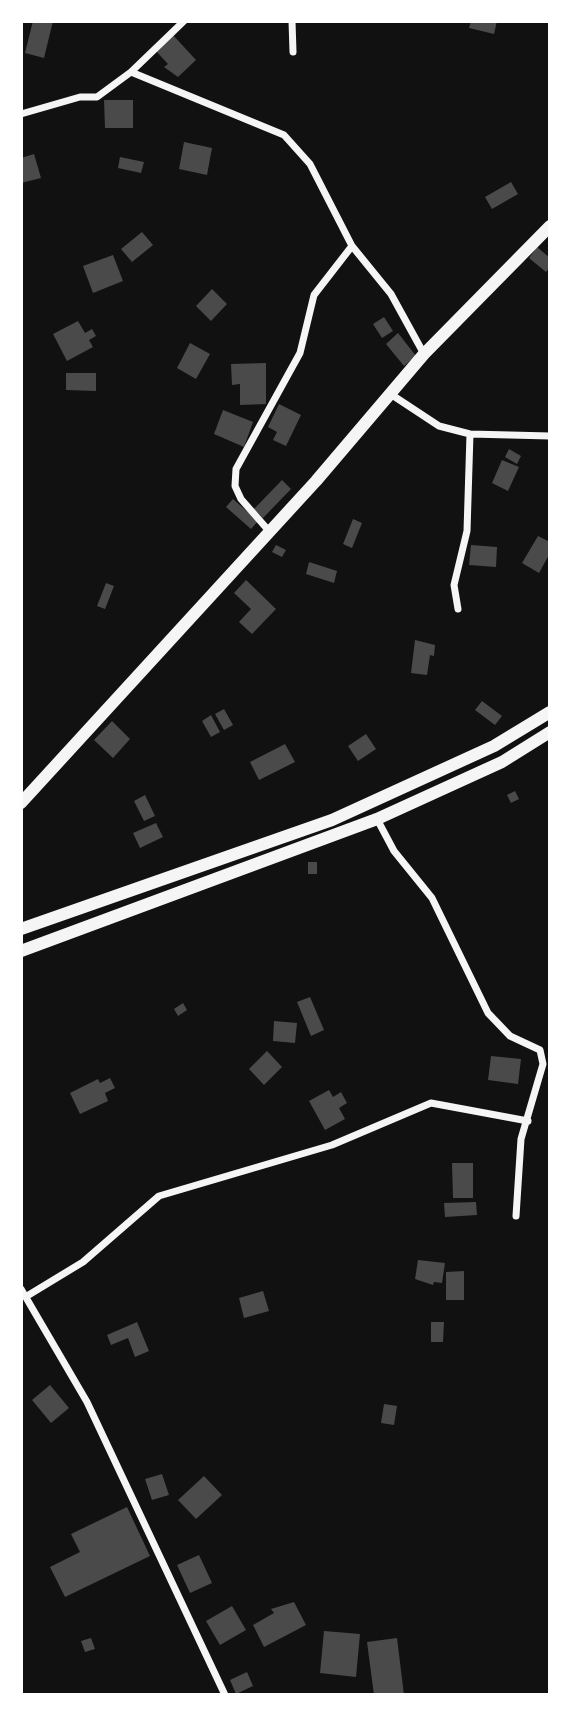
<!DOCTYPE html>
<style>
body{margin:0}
#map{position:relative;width:571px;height:1716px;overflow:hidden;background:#111;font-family:"PT Sans Narrow",sans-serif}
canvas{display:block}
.frame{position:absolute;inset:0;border:23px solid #fff;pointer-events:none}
</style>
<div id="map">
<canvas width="571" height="1716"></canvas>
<div class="frame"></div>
</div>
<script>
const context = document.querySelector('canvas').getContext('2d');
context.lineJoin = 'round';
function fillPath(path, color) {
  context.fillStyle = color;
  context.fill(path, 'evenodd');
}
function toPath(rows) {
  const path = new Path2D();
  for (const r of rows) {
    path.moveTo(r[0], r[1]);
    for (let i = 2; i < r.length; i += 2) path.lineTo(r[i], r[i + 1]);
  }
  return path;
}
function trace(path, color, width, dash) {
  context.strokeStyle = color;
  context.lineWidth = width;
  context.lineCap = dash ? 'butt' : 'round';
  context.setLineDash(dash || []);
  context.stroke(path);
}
const building = toPath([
 [33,21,53,21,44,58,25,53],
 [471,21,497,21,494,34,469,28],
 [173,35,196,60,178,77,164,67,168,64,155,50],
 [104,100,133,100,133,128,105,128],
 [184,142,212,148,207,175,179,169],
 [34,154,41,178,21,183,21,158],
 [120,157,144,162,141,173,118,168],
 [511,182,518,194,492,209,485,197],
 [142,232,153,245,132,262,121,249],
 [537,247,550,258,550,267,546,272,529,258],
 [113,255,123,281,93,293,83,266],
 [212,289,227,304,211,321,196,306],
 [384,317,393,331,382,338,373,324],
 [78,321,85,333,92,329,96,336,89,340,93,347,67,361,53,334],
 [398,333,416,356,404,366,386,344],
 [190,343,210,354,196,379,177,368],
 [266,363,266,404,240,405,240,384,232,385,231,364],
 [66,373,96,373,96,391,66,390],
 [279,404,301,415,286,446,273,440,277,432,268,427],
 [223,410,253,422,244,447,214,434],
 [509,449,521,456,517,464,505,457],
 [502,460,519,467,508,491,492,483],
 [282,480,291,489,263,518,254,509],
 [233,499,258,521,251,529,226,507],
 [353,519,362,523,352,548,343,544],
 [538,536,550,542,550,553,539,573,522,563],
 [276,545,286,550,282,557,272,552],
 [471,545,497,547,496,567,469,565],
 [309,562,337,571,334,583,306,574],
 [246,580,276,609,252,634,239,622,251,609,234,593],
 [106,583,114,586,105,609,97,606],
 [415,640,435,645,434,656,430,655,427,675,411,673],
 [482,701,502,716,495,725,475,710],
 [224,709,233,725,224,730,215,714],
 [211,715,220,732,211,737,202,721],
 [112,721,130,739,113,758,94,740],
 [366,734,376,749,358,761,348,746],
 [285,744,295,762,259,780,250,762],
 [515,791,519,799,511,803,507,795],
 [145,795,155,816,144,821,134,801],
 [156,823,163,837,140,848,133,833],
 [308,862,317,862,317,874,308,874],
 [310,997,324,1030,311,1036,297,1002],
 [183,1003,187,1010,178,1016,174,1009],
 [274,1021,297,1023,295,1043,273,1041],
 [267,1051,282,1067,264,1085,249,1069],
 [491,1056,521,1059,518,1084,488,1080],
 [110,1078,115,1088,105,1093,108,1101,80,1114,70,1093,98,1079,100,1083],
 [329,1090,333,1097,341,1092,347,1103,339,1108,345,1119,325,1130,309,1101],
 [452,1163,473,1163,473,1198,453,1198],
 [476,1202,477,1215,445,1217,444,1203],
 [418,1260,445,1263,442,1283,434,1282,433,1285,415,1279],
 [464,1271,464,1300,446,1300,446,1272],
 [263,1291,269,1311,244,1318,239,1298],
 [137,1322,149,1351,135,1357,128,1338,111,1345,107,1335],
 [431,1322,444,1322,443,1342,431,1342],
 [50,1385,69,1408,51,1423,32,1400],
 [384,1404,397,1406,394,1425,381,1423],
 [162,1474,169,1495,152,1500,145,1479],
 [204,1476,222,1495,196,1519,178,1500],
 [127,1507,150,1556,65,1597,50,1567,80,1552,71,1534],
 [199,1555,212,1583,190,1593,177,1565],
 [294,1602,306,1625,264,1647,253,1625,274,1613,271,1609],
 [232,1606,246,1630,220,1645,206,1621],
 [324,1631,360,1634,356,1677,320,1673],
 [91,1638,95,1649,85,1652,81,1641],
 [397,1638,404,1695,374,1695,367,1642],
 [247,1672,253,1686,236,1694,230,1680]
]);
const minor = toPath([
 [292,21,293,52],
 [131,72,184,21],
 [21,114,80,97,97,97,131,72,284,135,310,164,352,246,391,294,424,354],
 [392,395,439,426,470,434,550,436],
 [269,531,241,499,235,486,236,469,300,353,314,295,352,246],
 [458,609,454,585,467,531,470,434],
 [377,819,394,851,432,898,488,1013,510,1036,540,1050,543,1064,521,1139,516,1216],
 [21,1289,87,1402,225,1695],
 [27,1296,83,1262,159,1196,332,1145,431,1103,528,1121]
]);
const secondary = toPath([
 [21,803,316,481,424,354,550,226]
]);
const primary = toPath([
 [21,929,332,820,494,746,550,712],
 [21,951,377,819,502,762,550,732]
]);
fillPath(building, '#4a4a4a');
trace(minor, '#f5f5f5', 7);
trace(secondary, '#f5f5f5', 12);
trace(primary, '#f5f5f5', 12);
</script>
